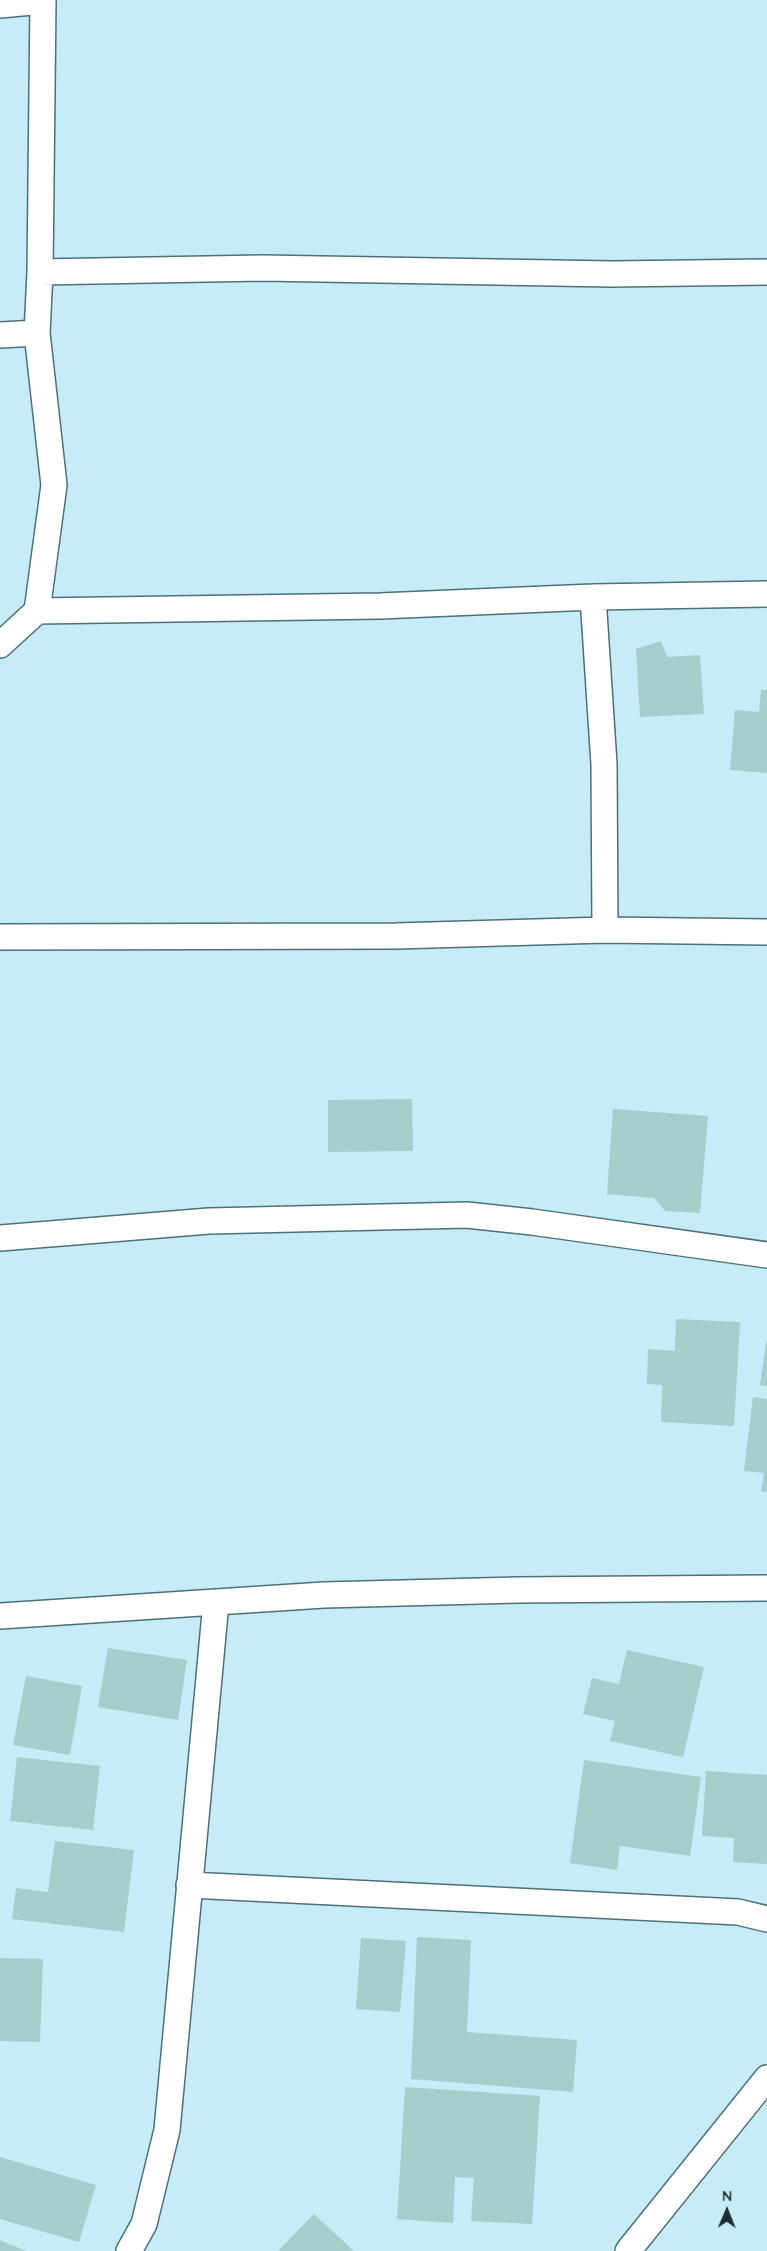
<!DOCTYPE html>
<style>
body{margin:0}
#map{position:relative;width:767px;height:2251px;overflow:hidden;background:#c5ecf7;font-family:Quicksand,sans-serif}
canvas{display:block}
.north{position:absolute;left:702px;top:2186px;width:50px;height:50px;-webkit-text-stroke:4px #c5ecf7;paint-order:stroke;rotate:1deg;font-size:14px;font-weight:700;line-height:20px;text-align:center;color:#1d2c31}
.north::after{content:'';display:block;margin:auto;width:18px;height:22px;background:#1d2c31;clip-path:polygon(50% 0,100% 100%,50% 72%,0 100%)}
</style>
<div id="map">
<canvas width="767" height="2251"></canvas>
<div class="north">N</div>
</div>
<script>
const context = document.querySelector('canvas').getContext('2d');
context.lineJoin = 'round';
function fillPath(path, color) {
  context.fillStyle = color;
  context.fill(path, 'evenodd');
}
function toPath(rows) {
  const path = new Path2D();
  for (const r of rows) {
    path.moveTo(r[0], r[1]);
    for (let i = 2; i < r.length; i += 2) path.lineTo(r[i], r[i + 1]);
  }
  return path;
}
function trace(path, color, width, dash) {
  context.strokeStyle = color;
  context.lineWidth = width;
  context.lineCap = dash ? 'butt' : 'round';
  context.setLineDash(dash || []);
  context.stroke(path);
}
const building = toPath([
 [661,641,667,657,700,655,704,714,640,717,636,649],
 [761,690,767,690,767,773,730,770,735,710,759,712],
 [412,1099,413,1151,328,1152,328,1100],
 [613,1109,708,1116,700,1213,665,1211,654,1198,607,1194],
 [676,1319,740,1322,734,1426,661,1422,662,1385,647,1384,648,1349,675,1351],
 [766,1342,767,1342,767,1386,760,1385],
 [753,1397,767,1399,767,1492,761,1491,764,1473,744,1471],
 [108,1648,187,1660,178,1720,98,1707],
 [627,1650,704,1667,683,1757,610,1741,615,1721,583,1714,592,1678,619,1684],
 [26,1676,82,1686,70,1755,13,1745],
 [17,1757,100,1766,93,1830,10,1821],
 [584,1760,701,1777,690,1856,620,1846,617,1870,570,1863],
 [706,1771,767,1775,767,1864,733,1862,734,1838,702,1836],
 [55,1841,134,1850,124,1932,12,1919,16,1888,48,1892],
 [417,1937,471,1940,467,2032,577,2040,573,2092,411,2079],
 [361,1938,406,1941,400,2012,356,2009],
 [0,1958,43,1959,40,2042,0,2041],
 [405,2087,540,2096,532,2224,471,2221,474,2178,455,2177,453,2223,397,2219],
 [0,2157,96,2185,79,2242,0,2219],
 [314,2214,354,2251,278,2251],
 [0,2240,26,2251,0,2251]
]);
const street = toPath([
 [0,5,43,1],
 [40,272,262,268,612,274,767,272],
 [0,335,37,333],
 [593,597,604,764,605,930],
 [37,611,380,606,593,597,767,594],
 [0,645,37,611,54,485,37,333,40,272,43,0],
 [0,937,396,936,605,930,767,932],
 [0,1238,209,1221,467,1215,532,1222,767,1255],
 [0,1616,324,1595,518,1590,767,1588],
 [189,1885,738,1912,767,1919],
 [129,2251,144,2224,167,2130,216,1602],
 [628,2251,767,2078]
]);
fillPath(building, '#a6cecc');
trace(street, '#4d707a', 28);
trace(street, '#fff', 25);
</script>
